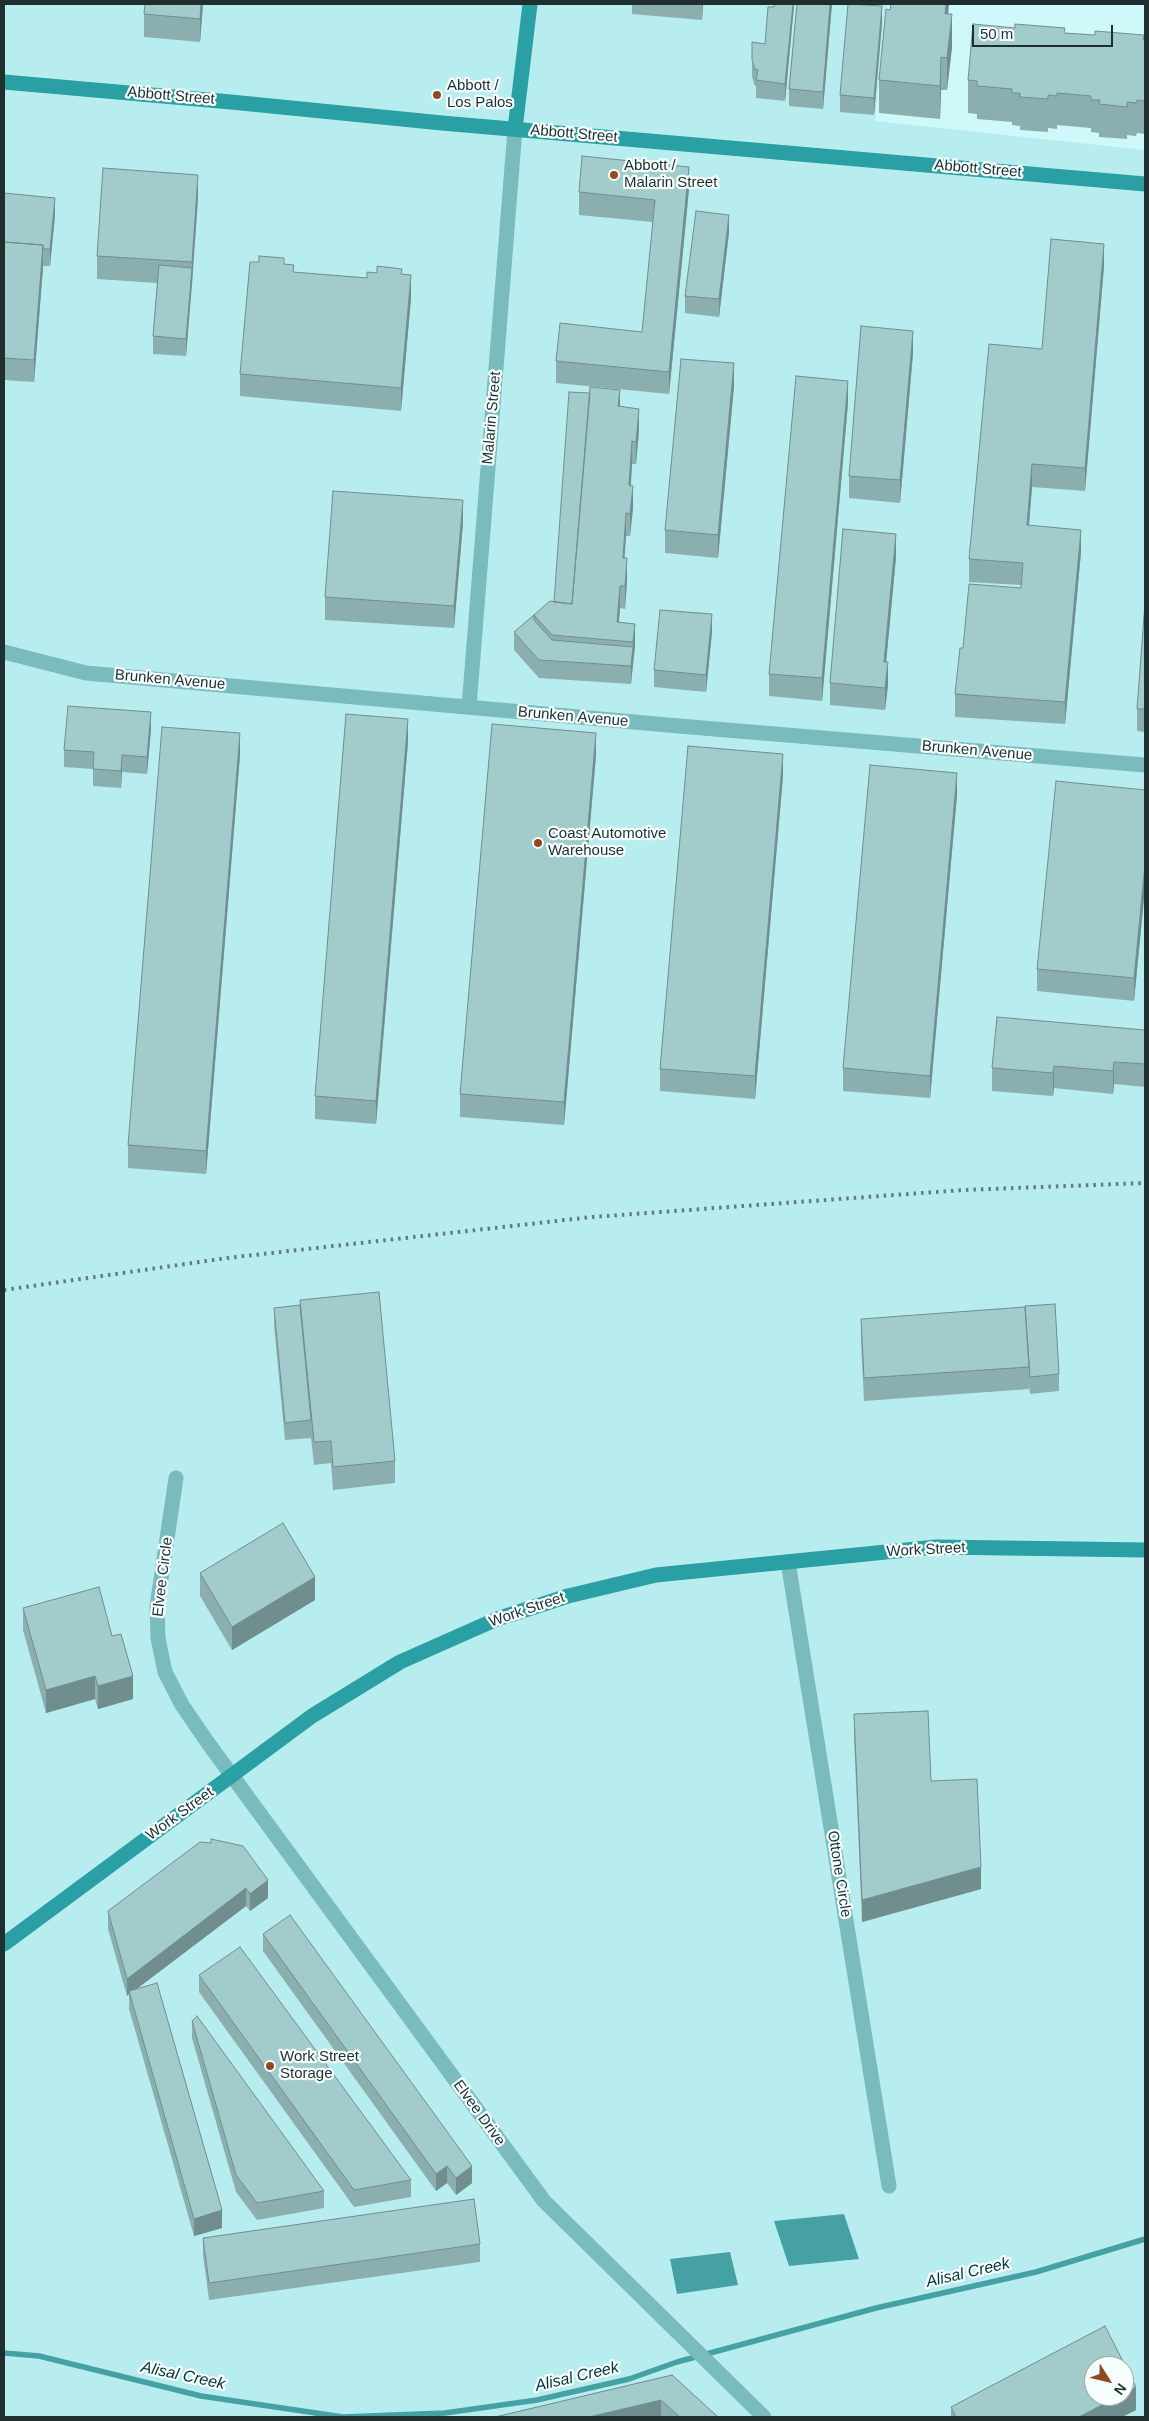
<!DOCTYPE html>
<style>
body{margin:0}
#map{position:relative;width:1149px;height:2421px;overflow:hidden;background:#cef8f9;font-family:Helvetica,sans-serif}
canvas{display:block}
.frame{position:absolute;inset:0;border:5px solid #1f2f30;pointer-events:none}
.north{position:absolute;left:1084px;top:2356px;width:50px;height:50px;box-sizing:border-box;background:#f6fefe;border:1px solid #a0abac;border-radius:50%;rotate:126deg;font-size:14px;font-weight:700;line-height:20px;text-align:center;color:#1f2f30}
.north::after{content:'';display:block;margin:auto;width:18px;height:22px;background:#904a22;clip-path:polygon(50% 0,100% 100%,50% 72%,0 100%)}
.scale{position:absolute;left:972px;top:25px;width:141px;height:22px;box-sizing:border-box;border:2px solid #1f2f30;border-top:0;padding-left:6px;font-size:15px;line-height:18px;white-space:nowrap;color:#1f2f30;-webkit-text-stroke:4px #f6fefe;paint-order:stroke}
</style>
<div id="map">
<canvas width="1149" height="2421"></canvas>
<div class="frame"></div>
<div class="north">N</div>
<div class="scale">50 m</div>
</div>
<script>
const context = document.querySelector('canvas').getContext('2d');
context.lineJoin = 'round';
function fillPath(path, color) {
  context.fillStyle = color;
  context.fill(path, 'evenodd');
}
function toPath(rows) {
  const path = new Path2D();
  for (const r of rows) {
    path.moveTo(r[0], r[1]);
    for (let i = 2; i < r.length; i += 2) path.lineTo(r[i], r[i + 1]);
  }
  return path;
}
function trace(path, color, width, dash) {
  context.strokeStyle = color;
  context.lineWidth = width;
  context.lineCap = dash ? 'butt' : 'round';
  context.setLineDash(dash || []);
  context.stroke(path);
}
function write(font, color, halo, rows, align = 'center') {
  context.font = font + ' Helvetica,sans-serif';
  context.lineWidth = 4.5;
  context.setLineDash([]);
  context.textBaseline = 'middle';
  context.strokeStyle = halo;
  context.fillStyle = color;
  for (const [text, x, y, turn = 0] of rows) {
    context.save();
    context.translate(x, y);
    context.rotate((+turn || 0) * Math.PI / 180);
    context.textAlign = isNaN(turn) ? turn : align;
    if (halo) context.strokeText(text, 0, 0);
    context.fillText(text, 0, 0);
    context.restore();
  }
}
const built = toPath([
 [4,4,887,4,875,121,1145,150,1145,2417,4,2417],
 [1094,2366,1124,2366,1124,2396,1094,2396]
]);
const water = toPath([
 [844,2214,859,2259,789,2266,774,2221],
 [730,2252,738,2285,677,2294,670,2259]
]);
const stream = toPath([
 [4,2353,39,2356,201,2396,343,2417,445,2413,537,2400,629,2379,677,2362,876,2308,1036,2272,1145,2239]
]);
const street = toPath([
 [4,652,86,673,679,726,1145,765],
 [469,707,515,129],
 [176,1478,157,1606,158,1638,165,1672,182,1705,208,1743,544,2201,764,2417],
 [788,1562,889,2186]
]);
const secondary = toPath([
 [4,82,231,102,442,123,1145,184],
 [515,129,530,4],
 [4,1944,312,1716,400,1662,497,1619,568,1596,656,1575,936,1547,1145,1550]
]);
const rail = toPath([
 [4,1290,227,1258,592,1217,963,1190,1145,1183]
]);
const wall = toPath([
 [145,4,203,4,200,42,144,37,144,14],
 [632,4,703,4,702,20,632,14],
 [794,4,785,101,756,98,756,86,755,86,752,77,752,42,765,44,774,7],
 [797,4,832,4,823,109,789,106,789,89],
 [891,4,949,4,948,14,952,47,947,90,941,90,940,119,879,113,879,80],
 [882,23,874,115,840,112,840,95],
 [1065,33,1145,40,1145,134,1137,133,1136,136,1127,135,1127,139,1099,137,1099,133,1091,132,1091,128,1057,125,1057,129,1048,128,1048,132,1020,130,1020,126,1012,125,1012,122,977,119,977,114,968,113,968,80],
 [689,189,669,394,556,383,556,361,642,332,653,222,579,215,579,192],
 [4,193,55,215,50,266,43,266,34,382,4,380],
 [198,198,186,356,153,354,153,336,157,283,97,279,97,256],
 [729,232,719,317,685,313,685,296],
 [284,264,294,272,367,278,402,274,411,298,401,411,240,396,240,374],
 [1104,266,1085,491,1032,487,1029,525,1081,552,1065,724,955,717,955,694,963,648,1021,588,1021,585,969,582,969,559,1042,349],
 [913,353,900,503,849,498,849,476],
 [734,386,718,558,665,553,665,530],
 [848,403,822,701,769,696,769,674],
 [620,407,639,431,636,464,632,464,631,485,633,508,630,536,626,536,624,558,627,581,625,609,620,608,619,622,635,624,635,646,631,684,539,678,514,650,514,632,534,615,554,602],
 [463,523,454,628,325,620,325,597],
 [896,557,886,662,888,685,885,710,830,705,830,683],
 [1145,603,1145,732,1137,731,1137,709],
 [712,632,706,692,654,687,654,670],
 [151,729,147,774,122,772,121,788,93,786,93,769,64,767,64,750],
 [408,742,376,1124,315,1119,315,1096],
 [240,755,206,1174,128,1168,128,1145],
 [596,755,564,1125,460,1117,460,1094],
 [783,776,755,1099,660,1091,660,1069],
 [1145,790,1145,888,1134,1001,1037,991,1037,969],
 [957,795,930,1098,843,1091,843,1068],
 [1145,1030,1145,1087,1114,1084,1113,1094,1054,1088,1053,1096,992,1091,992,1068],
 [300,1300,395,1461,395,1483,333,1490,331,1463,314,1465,311,1438,285,1440,274,1325,274,1308,300,1305],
 [861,1319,1059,1374,1059,1391,1030,1394,1029,1383,1029,1389,864,1401,861,1342],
 [200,1573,315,1600,232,1650,200,1596],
 [23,1608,112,1636,133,1699,98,1709,95,1699,46,1713,23,1630],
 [854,1714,931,1781,981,1889,862,1922,854,1737],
 [211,1843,268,1898,250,1911,246,1906,135,1990,222,2228,194,2236,129,2009,129,1994,127,1996,108,1929,108,1911],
 [263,1934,472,2183,456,2195,447,2183,436,2191,263,1951],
 [199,1975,411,2180,411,2197,354,2207,199,1992],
 [192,2021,324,2191,324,2208,257,2220,236,2192,192,2038],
 [203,2238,480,2244,480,2262,209,2300,203,2255],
 [672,2375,718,2417,495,2417],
 [951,2407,1136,2410,1122,2417,951,2417]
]);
const shadedWall = toPath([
 [201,4,203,4,200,42,200,19],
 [702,4,703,4,702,20],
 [793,4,794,4,794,7,785,101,785,84],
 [830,4,832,4,823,109,823,92],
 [946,4,949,4,945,46,945,14],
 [882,6,882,23,874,115,874,98],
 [952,14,952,47,947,90,947,58],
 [941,57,941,90,940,119,940,86],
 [689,167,689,189,669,394,669,372],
 [198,175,198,198,192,285,192,262],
 [55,198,55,215,50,266,50,249],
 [729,215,729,232,719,317,719,299],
 [1104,244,1104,266,1085,491,1085,468],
 [43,245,43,268,34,382,34,360],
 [192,268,192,285,186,356,186,339],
 [411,275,411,298,401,411,401,388],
 [913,331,913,353,900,503,900,480],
 [734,363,734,386,718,558,718,535],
 [848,381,848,403,822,701,822,678],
 [620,390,620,412,618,406],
 [639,409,639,431,636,464,636,442],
 [632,441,632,464,629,508,629,485],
 [1032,464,1032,487,1027,548,1027,525],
 [633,486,633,508,630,536,630,514],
 [463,500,463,523,454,628,454,606],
 [626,513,626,536,623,581,623,558],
 [1081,530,1081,552,1065,724,1065,702],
 [896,534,896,557,884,685,884,662],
 [627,558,627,581,625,609,625,586],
 [620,586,620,608,617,640,617,622],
 [712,614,712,632,706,692,706,675],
 [635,624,635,646,633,664,633,642],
 [633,647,633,664,631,684,631,666],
 [888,662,888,685,885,710,885,688],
 [151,712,151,729,147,774,147,757],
 [408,719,408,742,376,1124,376,1101],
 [240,733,240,755,206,1174,206,1151],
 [596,733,596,755,564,1125,564,1102],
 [783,754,783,776,755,1099,755,1076],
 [122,755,122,772,121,788,121,771],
 [957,773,957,795,930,1098,930,1076],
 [1145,865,1145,888,1134,1001,1134,978],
 [1114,1062,1114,1084,1113,1094,1113,1071],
 [1054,1066,1054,1088,1053,1096,1053,1073],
 [315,1577,315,1600,232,1650,232,1627],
 [95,1676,95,1699,46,1713,46,1690],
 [133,1676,133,1699,98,1709,98,1686],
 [981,1867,981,1889,862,1922,862,1900],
 [268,1880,268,1898,250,1911,250,1894],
 [246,1888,246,1906,130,1994,129,1991,129,1994,127,1996,127,1979],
 [447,2166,447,2183,436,2191,436,2174],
 [472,2166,472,2183,456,2195,456,2178],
 [222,2210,222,2228,194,2236,194,2219],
 [1136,2387,1136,2410,1122,2417,1079,2417,1119,2396,1124,2396,1124,2393],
 [661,2400,661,2417,589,2417]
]);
const building = toPath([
 [145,4,201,4,200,19,144,14,145,4],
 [775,4,793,4,785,84,756,80,758,70,755,69,752,60,752,42,765,44,768,7,774,7,775,4],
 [797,4,830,4,823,92,789,89,797,4],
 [848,4,882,6,874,98,840,95,848,4],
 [891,4,946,4,945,14,952,14,947,58,941,57,940,86,879,80,886,9,890,10,891,4],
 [973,24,1015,28,1015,24,1065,28,1064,33,1095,35,1095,31,1144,35,1143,40,1145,40,1145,101,1137,100,1136,103,1127,102,1127,107,1099,104,1100,100,1091,100,1091,96,1057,93,1057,96,1048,95,1048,99,1020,97,1020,93,1012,93,1012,89,977,86,977,81,968,80,973,24],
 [582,156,689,167,669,372,556,361,560,323,642,332,655,200,579,192,582,156],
 [103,168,198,175,192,262,97,256,103,168],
 [4,193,55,198,50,249,43,249,43,245,4,242,4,193],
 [696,211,729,215,719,299,685,296,696,211],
 [1051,239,1104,244,1085,468,1032,464,1027,525,1081,530,1065,702,955,694,960,648,963,648,969,584,1021,588,1023,563,969,559,989,344,1042,349,1051,239],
 [4,242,43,245,34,360,4,358,4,242],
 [259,256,284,258,284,264,294,265,293,272,367,278,367,272,377,273,377,266,402,269,401,274,411,275,401,388,240,374,250,262,259,262,259,256],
 [159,265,192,268,186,339,153,336,159,265],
 [861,326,913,331,900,480,849,476,861,326],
 [681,359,734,363,718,535,665,530,681,359],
 [796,376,848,381,822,678,769,674,796,376],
 [590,387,620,390,618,406,639,409,636,442,632,441,629,485,633,486,630,514,626,513,623,558,627,558,625,586,620,586,617,622,635,624,633,642,552,635,534,615,550,601,572,604,590,387],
 [569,392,590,393,572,604,554,602,569,392],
 [333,491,463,500,454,606,325,597,333,491],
 [843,529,896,534,884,662,888,662,885,688,830,683,843,529],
 [1145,603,1145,709,1137,709,1145,603],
 [660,610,712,614,706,675,654,670,660,610],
 [534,615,534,620,552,640,633,647,631,666,539,660,514,632,534,615],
 [68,706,151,712,147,757,122,755,121,771,93,769,94,752,64,750,68,706],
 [346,714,408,719,376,1101,315,1096,346,714],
 [492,724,596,733,564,1102,460,1094,492,724],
 [162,727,240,733,206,1151,128,1145,162,727],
 [688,746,783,754,755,1076,660,1069,688,746],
 [870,765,957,773,930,1076,843,1068,870,765],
 [1056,781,1145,790,1145,865,1134,978,1037,969,1056,781],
 [997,1017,1145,1030,1145,1064,1114,1062,1113,1071,1054,1066,1053,1073,992,1068,997,1017],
 [379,1292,395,1461,333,1467,331,1441,314,1442,300,1300,379,1292],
 [1055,1304,1059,1374,1030,1377,1025,1306,1055,1304],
 [300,1305,311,1420,285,1423,274,1308,300,1305],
 [1025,1307,1029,1367,864,1378,861,1319,1025,1307],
 [283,1523,315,1577,232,1627,200,1573,283,1523],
 [99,1587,112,1636,121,1634,133,1676,98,1686,95,1676,46,1690,23,1608,99,1587],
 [928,1711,931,1781,977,1779,981,1867,862,1900,854,1714,928,1711],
 [211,1839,243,1846,268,1880,250,1894,246,1888,127,1979,108,1911,200,1842,211,1843,211,1839],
 [290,1915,472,2166,456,2178,447,2166,436,2174,263,1934,290,1915],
 [240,1947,411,2180,354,2190,199,1975,240,1947],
 [157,1983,222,2210,194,2219,129,1991,157,1983],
 [197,2016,324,2191,257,2203,236,2175,192,2021,197,2016],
 [474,2199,480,2244,209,2283,203,2238,474,2199],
 [1105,2326,1136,2387,1124,2393,1124,2366,1094,2366,1094,2396,1119,2396,1079,2417,956,2417,951,2407,1105,2326],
 [672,2375,718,2417,680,2417,661,2400,589,2417,495,2417,672,2375]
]);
const markers = [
 [437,95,5,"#904a22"],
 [614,175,5,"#904a22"],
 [538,843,5,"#904a22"],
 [270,2066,5,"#904a22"]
];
const poiNames = [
 ["Abbott /",447,86],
 ["Los Palos",447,103],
 ["Abbott /",624,166],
 ["Malarin Street",624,183],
 ["Coast Automotive",548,834],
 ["Warehouse",548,851],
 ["Work Street",280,2057],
 ["Storage",280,2074]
];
const streetNames = [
 ["Abbott Street",171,96,5],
 ["Abbott Street",574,134,5],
 ["Abbott Street",978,169,5],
 ["Malarin Street",492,418,-85],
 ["Brunken Avenue",170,680,5],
 ["Brunken Avenue",573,717,5],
 ["Brunken Avenue",977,751,5],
 ["Work Street",926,1550,-3],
 ["Elvee Circle",163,1577,-83],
 ["Work Street",527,1610,-19],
 ["Work Street",180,1814,-36],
 ["Ottone Circle",839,1874,81],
 ["Elvee Drive",479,2113,54]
];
const waterNames = [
 ["Alisal Creek",968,2273,-13],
 ["Alisal Creek",183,2376,12],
 ["Alisal Creek",577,2377,-13]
];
fillPath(built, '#b8edef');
fillPath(water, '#45a1a4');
trace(stream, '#45a1a4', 5.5);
trace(street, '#7abbbd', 15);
trace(secondary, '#2aa0a4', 15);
trace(rail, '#627c7d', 4, [2.5, 5]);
fillPath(wall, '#8bafaf');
fillPath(shadedWall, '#718e8f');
fillPath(building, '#a2cbcc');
trace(building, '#718e8f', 1);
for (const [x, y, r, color] of markers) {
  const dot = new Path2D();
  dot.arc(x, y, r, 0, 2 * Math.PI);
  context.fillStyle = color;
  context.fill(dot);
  trace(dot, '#f6fefe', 2);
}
write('15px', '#1f2f30', '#f6fefe', poiNames, 'left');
write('15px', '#1f2f30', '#f6fefe', streetNames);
write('italic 16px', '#063435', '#f6fefe', waterNames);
</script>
